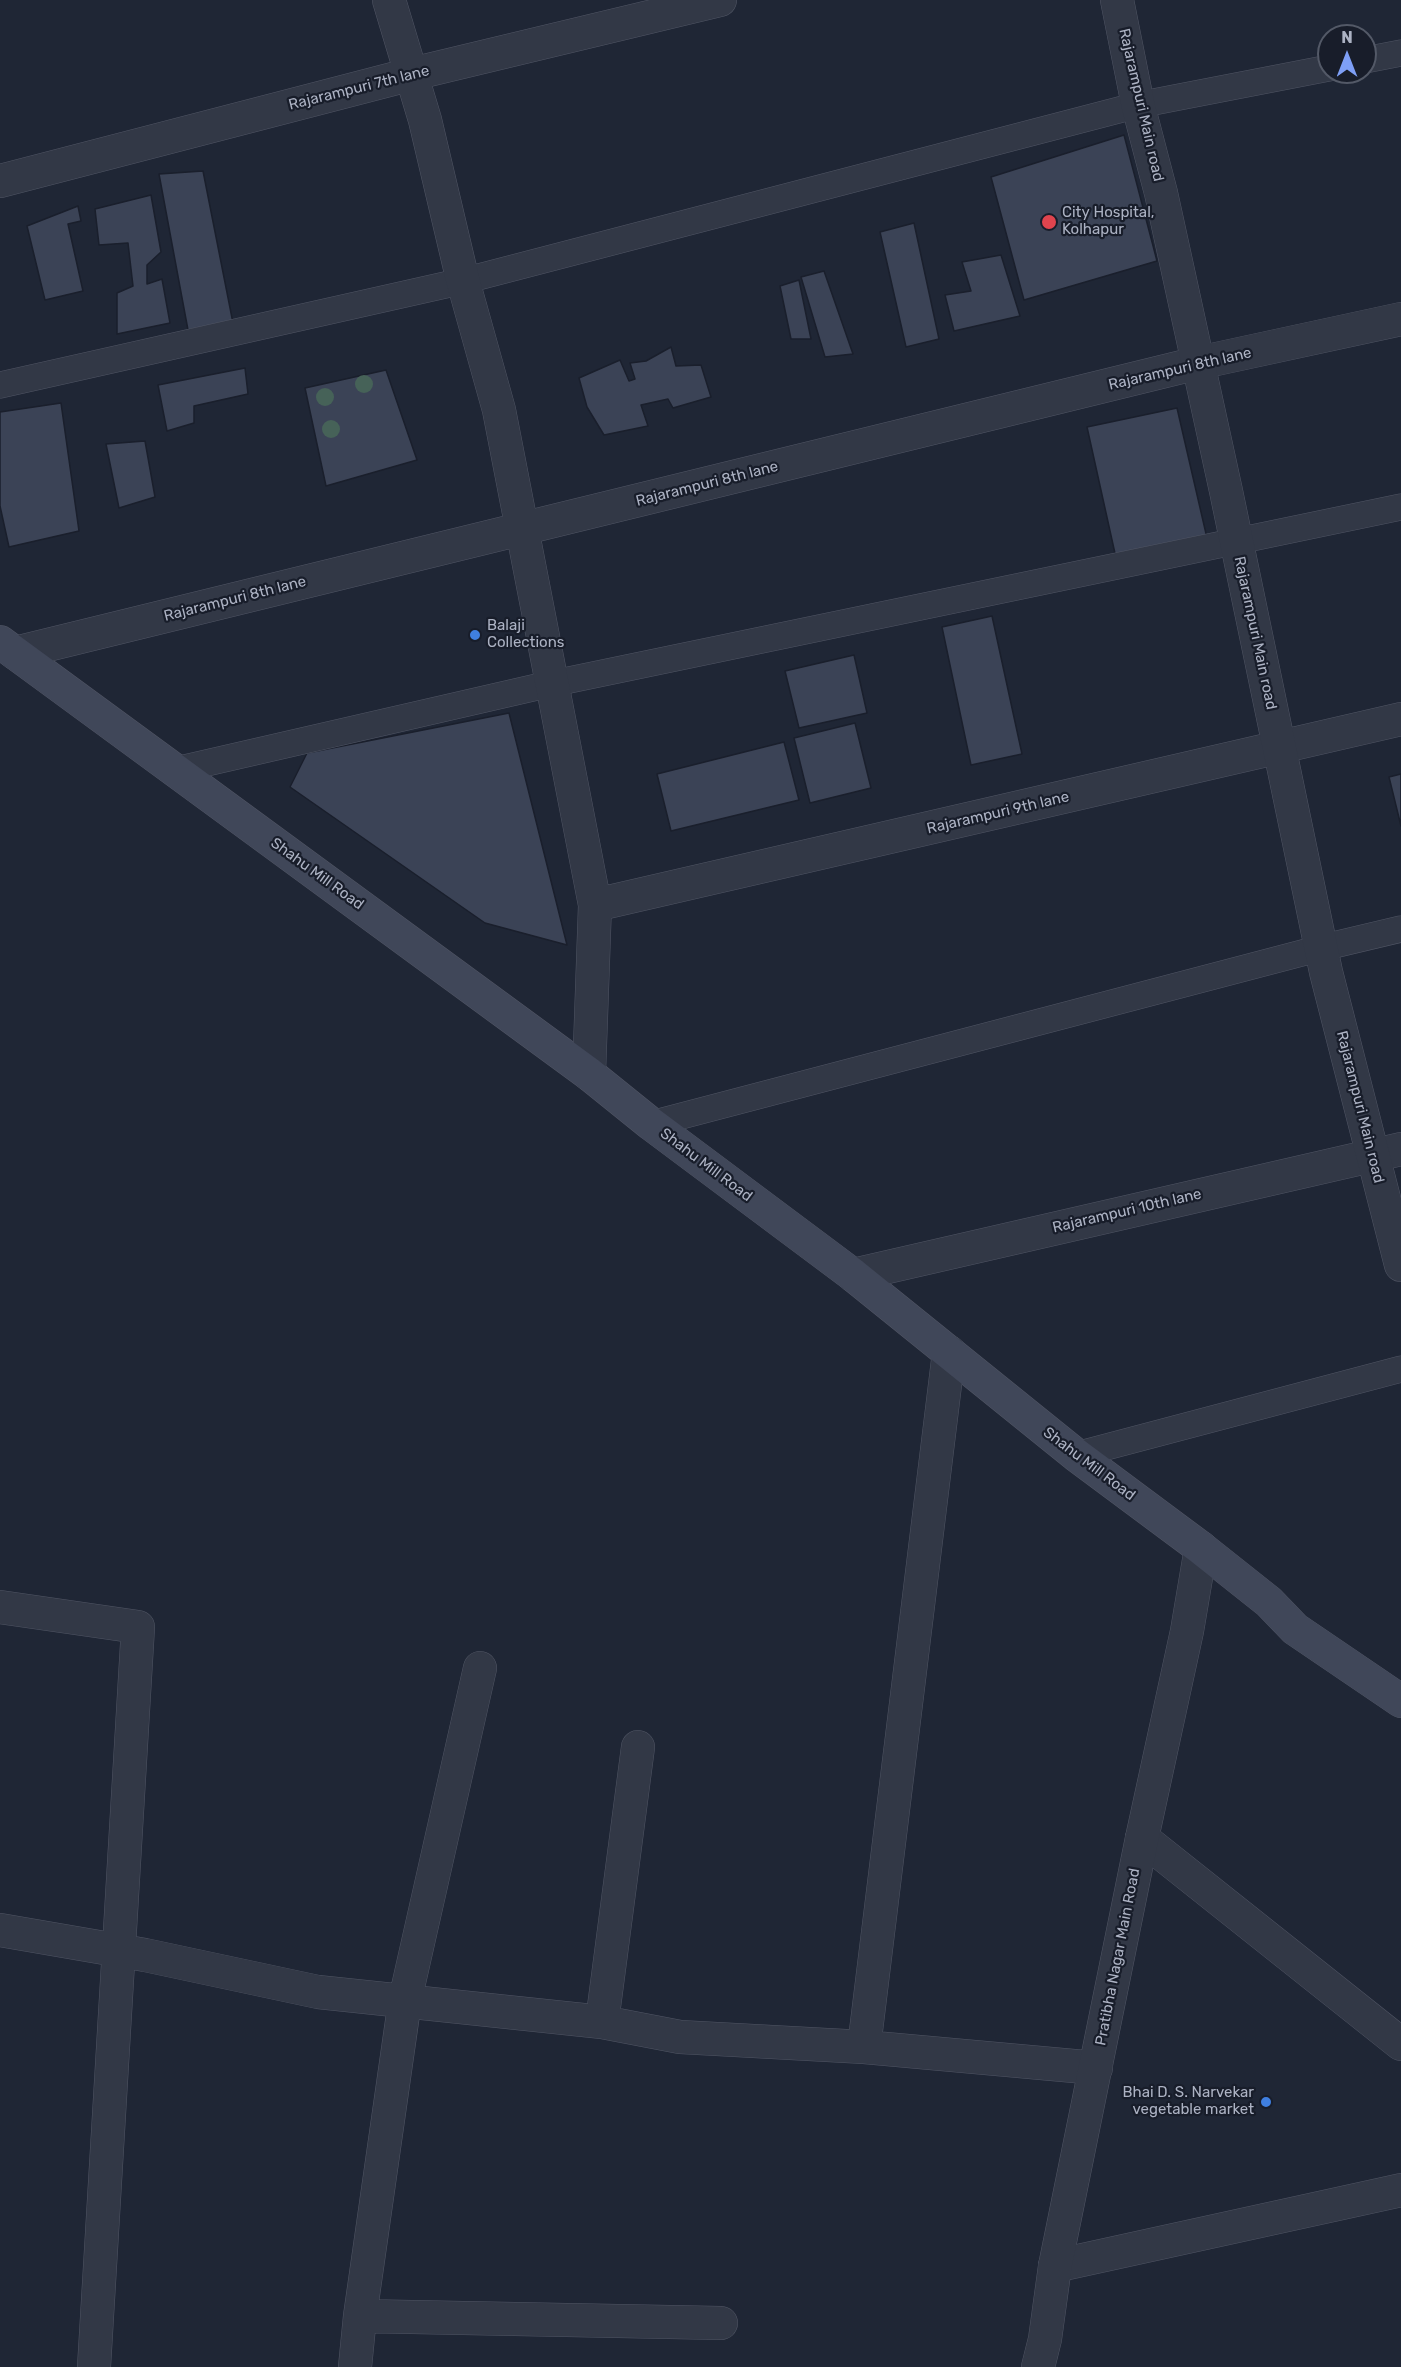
<!DOCTYPE html>
<style>
body{margin:0}
#map{position:relative;width:1401px;height:2367px;overflow:hidden;background:#1f2635;font-family:Rubik,sans-serif}
canvas{display:block}
.north{position:absolute;left:1317px;top:24px;width:60px;height:60px;box-sizing:border-box;background:#181d2a;border:2px solid #535967;border-radius:50%;rotate:0deg;font-size:16px;font-weight:700;line-height:24px;text-align:center;color:#acb2c3}
.north::after{content:'';display:block;margin:auto;width:21px;height:27px;background:#7e9ff6;clip-path:polygon(50% 0,100% 100%,50% 72%,0 100%)}
</style>
<div id="map">
<canvas width="1401" height="2367"></canvas>
<div class="north">N</div>
</div>
<script>
const context = document.querySelector('canvas').getContext('2d');
context.lineJoin = 'round';
function fillPath(path, color) {
  context.fillStyle = color;
  context.fill(path, 'evenodd');
}
function toPath(rows) {
  const path = new Path2D();
  for (const r of rows) {
    path.moveTo(r[0], r[1]);
    for (let i = 2; i < r.length; i += 2) path.lineTo(r[i], r[i + 1]);
  }
  return path;
}
function trace(path, color, width, dash) {
  context.strokeStyle = color;
  context.lineWidth = width;
  context.lineCap = dash ? 'butt' : 'round';
  context.setLineDash(dash || []);
  context.stroke(path);
}
function write(font, color, halo, rows, align = 'center') {
  context.font = font + ' Rubik,sans-serif';
  context.lineWidth = 4.5;
  context.setLineDash([]);
  context.textBaseline = 'middle';
  context.strokeStyle = halo;
  context.fillStyle = color;
  for (const [text, x, y, turn = 0] of rows) {
    context.save();
    context.translate(x, y);
    context.rotate((+turn || 0) * Math.PI / 180);
    context.textAlign = isNaN(turn) ? turn : align;
    if (halo) context.strokeText(text, 0, 0);
    context.fillText(text, 0, 0);
    context.restore();
  }
}
const building = toPath([
 [1124,135,1157,261,1024,300,991,177,1124,135],
 [203,171,233,323,188,330,159,174,203,171],
 [151,195,161,252,147,265,147,284,162,279,170,323,117,334,117,293,133,286,128,243,99,245,95,209,151,195],
 [78,206,81,221,68,224,83,291,45,300,27,226,78,206],
 [914,223,939,339,906,347,880,232,914,223],
 [1001,255,1020,316,954,331,945,295,971,291,962,262,1001,255],
 [824,271,853,354,825,357,801,277,824,271],
 [799,280,811,339,791,339,780,286,799,280],
 [671,347,676,366,701,365,711,397,673,408,668,399,641,405,648,426,604,435,587,407,579,378,620,360,629,381,635,379,630,363,646,361,671,347],
 [245,368,248,394,194,406,194,423,167,431,158,385,245,368],
 [386,370,417,460,326,486,305,388,386,370],
 [61,403,79,531,9,547,0,506,0,412,61,403],
 [1177,408,1207,538,1116,558,1087,427,1177,408],
 [145,441,155,497,119,508,106,444,145,441],
 [992,616,1022,754,971,765,942,627,992,616],
 [854,655,867,713,799,728,785,671,854,655],
 [509,713,567,945,485,923,290,787,307,753,509,713],
 [855,723,871,788,810,803,794,738,855,723],
 [784,742,799,800,671,831,657,774,784,742],
 [1401,774,1401,826,1389,777,1401,774]
]);
const service = toPath([
 [1365,60,1401,53],
 [0,385,463,281,1138,105,1329,68],
 [176,770,550,684,1401,507],
 [651,1124,1321,948,1401,929],
 [1076,1455,1401,1369]
]);
const minor = toPath([
 [389,0,425,120,463,281,499,410,595,905,589,1074],
 [0,181,412,74,720,0],
 [15,653,1198,363,1401,319],
 [595,905,1401,719],
 [853,1275,1401,1149],
 [0,1607,138,1627,94,2367],
 [1142,1838,1401,2044],
 [0,1930,145,1955,318,1992,602,2022,680,2037,864,2047,1096,2068],
 [602,2022,638,1747],
 [864,2047,949,1352],
 [1055,2266,1401,2190],
 [360,2316,721,2323],
 [355,2367,360,2316,405,2000,480,1668]
]);
const tertiary = toPath([
 [1117,0,1138,105,1161,193,1226,491,1326,972,1401,1265],
 [1038,2367,1045,2339,1055,2266,1142,1838,1187,1631,1201,1548]
]);
const secondary = toPath([
 [0,642,589,1074,651,1124,853,1275,1076,1455,1201,1548,1269,1602,1295,1629,1401,1701]
]);
const trees = [
 [364,384],
 [325,397],
 [331,429]
];
const markers = [
 [1049,222,8,"#e0444e"],
 [475,635,6,"#3f7fe0"],
 [1266,2102,6,"#3f7fe0"]
];
const streetNames = [
 ["Rajarampuri 7th lane",359,88,-14],
 ["Rajarampuri Main road",1141,105,77],
 ["Rajarampuri 8th lane",1180,369,-13],
 ["Rajarampuri 8th lane",707,484,-14],
 ["Rajarampuri 8th lane",235,599,-14],
 ["Rajarampuri Main road",1255,633,78],
 ["Rajarampuri 9th lane",998,813,-13],
 ["Shahu Mill Road",317,874,36],
 ["Rajarampuri Main road",1360,1107,76],
 ["Shahu Mill Road",706,1165,37],
 ["Rajarampuri 10th lane",1127,1211,-13],
 ["Shahu Mill Road",1089,1464,37],
 ["Pratibha Nagar Main Road",1118,1957,-79]
];
const poiNames = [
 ["City Hospital,",1062,213],
 ["Kolhapur",1062,230],
 ["Balaji",487,626],
 ["Collections",487,643],
 ["Bhai D. S. Narvekar",1254,2093,"right"],
 ["vegetable market",1254,2110,"right"]
];
fillPath(building, '#3b4356');
trace(building, '#1a1f2c', 1.5);
trace(service, '#505564', 27);
trace(minor, '#505564', 34);
trace(tertiary, '#505564', 34);
trace(secondary, '#505564', 34);
trace(service, '#323846', 26);
trace(minor, '#323846', 33);
trace(tertiary, '#323846', 33);
trace(secondary, '#404759', 33);
context.fillStyle = '#466258';
for (const [x, y] of trees) {
  context.beginPath();
  context.arc(x, y, 9, 0, 2 * Math.PI);
  context.fill();
}
for (const [x, y, r, color] of markers) {
  const dot = new Path2D();
  dot.arc(x, y, r, 0, 2 * Math.PI);
  context.fillStyle = color;
  context.fill(dot);
  trace(dot, '#181d2a', 2);
}
write('15px', '#acb2c3', '#181d2a', streetNames);
write('15px', '#acb2c3', '#181d2a', poiNames, 'left');
</script>
